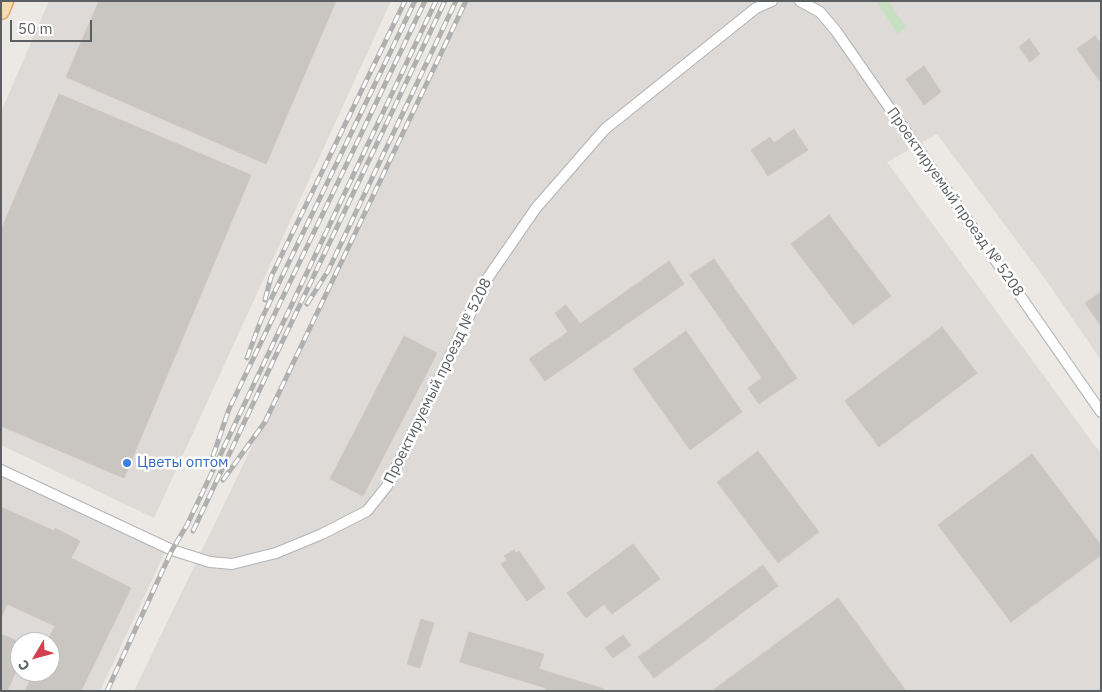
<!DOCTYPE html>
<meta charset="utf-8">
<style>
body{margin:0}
#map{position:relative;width:1102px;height:692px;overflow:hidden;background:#ece8e3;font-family:"IBM Plex Sans",sans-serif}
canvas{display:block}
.frame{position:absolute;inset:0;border:2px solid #5b5f61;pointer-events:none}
.north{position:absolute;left:10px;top:632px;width:50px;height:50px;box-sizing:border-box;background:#fff;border:1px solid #bdbfc0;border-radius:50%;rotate:233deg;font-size:14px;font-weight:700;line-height:20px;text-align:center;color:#5b5f61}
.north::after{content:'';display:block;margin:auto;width:18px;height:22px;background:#d44051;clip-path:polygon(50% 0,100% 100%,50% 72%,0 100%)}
.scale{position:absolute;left:10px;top:20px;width:82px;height:22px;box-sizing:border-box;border:2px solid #5b5f61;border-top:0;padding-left:6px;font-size:15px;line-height:18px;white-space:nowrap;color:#5b5f61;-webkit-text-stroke:4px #fff;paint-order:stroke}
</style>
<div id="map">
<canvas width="1102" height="692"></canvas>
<div class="frame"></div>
<div class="north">С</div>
<div class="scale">50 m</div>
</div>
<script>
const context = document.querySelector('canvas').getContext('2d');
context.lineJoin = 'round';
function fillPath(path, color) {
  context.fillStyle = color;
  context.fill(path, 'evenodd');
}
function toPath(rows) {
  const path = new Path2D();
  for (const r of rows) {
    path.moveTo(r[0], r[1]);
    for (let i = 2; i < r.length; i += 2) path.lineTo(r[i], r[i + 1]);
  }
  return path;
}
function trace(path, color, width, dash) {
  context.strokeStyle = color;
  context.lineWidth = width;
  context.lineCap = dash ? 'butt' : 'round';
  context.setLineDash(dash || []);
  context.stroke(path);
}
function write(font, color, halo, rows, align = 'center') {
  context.font = font + ' "IBM Plex Sans",sans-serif';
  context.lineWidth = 5;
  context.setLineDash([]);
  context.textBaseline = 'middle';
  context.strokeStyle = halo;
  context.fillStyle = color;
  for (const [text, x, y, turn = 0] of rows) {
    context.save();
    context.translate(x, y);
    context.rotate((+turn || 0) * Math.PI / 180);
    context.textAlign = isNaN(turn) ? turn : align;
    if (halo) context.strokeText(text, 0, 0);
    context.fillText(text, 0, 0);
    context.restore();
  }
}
const industrial = toPath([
 [49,1,391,1,154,518,1,445,1,112],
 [467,1,1101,1,1101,360,1046,280,937,134,887,162,1101,454,1101,691,134,691],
 [1,477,165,552,100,691,1,691],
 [20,642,50,642,50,672,20,672]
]);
const green = toPath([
 [876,1,888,1,906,27,898,34]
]);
const building = toPath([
 [99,1,336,1,266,164,66,77,99,1],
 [1095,36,1101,44,1101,83,1077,49,1095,36],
 [1029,39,1040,54,1030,62,1019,47,1029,39],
 [924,66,941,92,924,105,906,79,924,66],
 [59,94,251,175,124,478,1,426,1,230,59,94],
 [794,129,808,150,768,176,751,150,770,137,774,143,794,129],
 [829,215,891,296,853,325,791,244,829,215],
 [714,259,797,378,759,404,748,388,762,378,690,275,714,259],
 [669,261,684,284,545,381,529,359,568,332,555,313,566,305,580,324,669,261],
 [1101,292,1101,326,1085,303,1101,292],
 [942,327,977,373,879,447,845,401,942,327],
 [686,331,742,412,690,450,633,369,686,331],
 [404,336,437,353,363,496,330,479,404,336],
 [758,451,819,532,778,563,717,482,758,451],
 [1032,454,1101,545,1101,555,1011,622,938,525,1032,454],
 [1,507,54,531,55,528,80,541,71,558,131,588,81,691,25,691,34,672,50,672,50,642,47,642,55,626,7,604,1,618,1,507],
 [633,544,660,579,612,614,604,604,586,618,567,593,633,544],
 [514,550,516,553,519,551,545,588,527,601,501,564,507,560,504,556,514,550],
 [763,565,778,586,654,678,638,657,763,565],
 [838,598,906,691,712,691,838,598],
 [421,619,434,623,420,668,407,664,421,619],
 [469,632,544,654,539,669,604,689,603,691,545,691,546,688,460,662,469,632],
 [1,634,20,642,20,663,7,691,1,691,1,634],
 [623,635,631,645,613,658,605,648,623,635]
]);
const street = toPath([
 [800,1,820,12,836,31,1101,412],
 [1,470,172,550,210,562,232,564,276,553,322,534,367,511,387,486,487,279,536,208,605,129,756,8,772,1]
]);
const primary = toPath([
 [1,11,5,1]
]);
const rail = toPath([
 [265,300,271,277,405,1],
 [307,304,328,271,456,1],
 [247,358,261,320,415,1],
 [213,456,229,409,425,1],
 [223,480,265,422,466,1],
 [193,531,275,357,445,1],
 [107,691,172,550,187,525,436,1]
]);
const markers = [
 [127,463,5,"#3f7fe0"]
];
const streetNames = [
 ["Проектируемый проезд № 5208",955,202,55],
 ["Проектируемый проезд № 5208",438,381,-64]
];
const shopNames = [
 ["Цветы оптом",137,463]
];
fillPath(industrial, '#dddad7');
fillPath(green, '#c8e0c2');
fillPath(building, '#c9c5c1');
trace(building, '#cfc8c2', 1);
trace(street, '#b0b4b6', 12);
trace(primary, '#e0a767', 19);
trace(street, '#fff', 10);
trace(primary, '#f5dcae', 16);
trace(rail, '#afb0b0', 5);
trace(rail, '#fff', 3, [9]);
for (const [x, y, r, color] of markers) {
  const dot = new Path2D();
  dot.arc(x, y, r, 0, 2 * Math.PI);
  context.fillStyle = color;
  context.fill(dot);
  trace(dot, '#fff', 2);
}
write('15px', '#5b5f61', '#fff', streetNames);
write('15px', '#366cbe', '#fff', shopNames, 'left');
</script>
